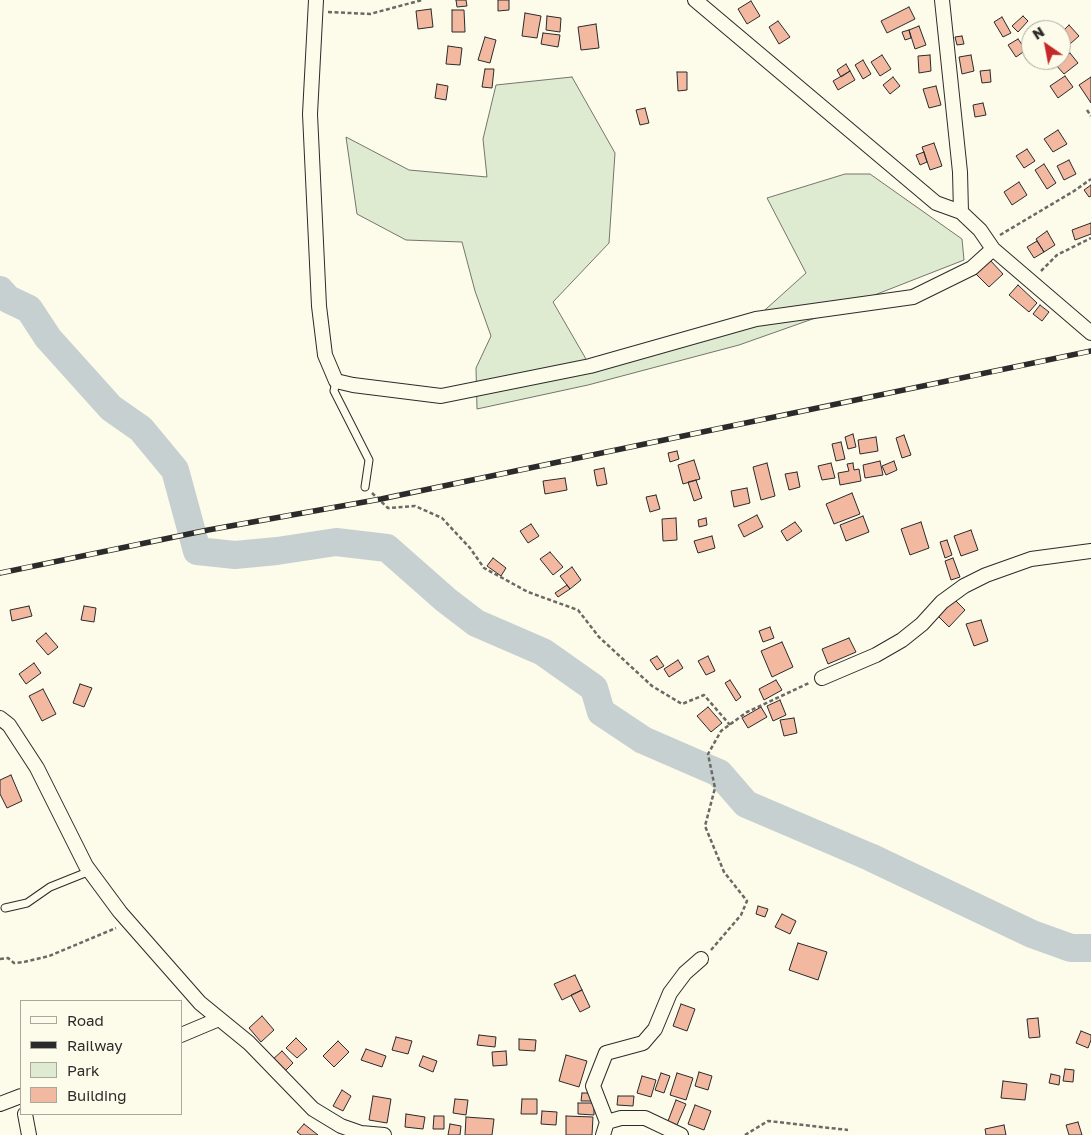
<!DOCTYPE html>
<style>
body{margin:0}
#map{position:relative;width:1091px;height:1135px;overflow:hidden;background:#fdfbea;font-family:"Golos Text",sans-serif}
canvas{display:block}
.legend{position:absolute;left:20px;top:1000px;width:162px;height:115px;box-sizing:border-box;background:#fdfbea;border:1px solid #a9a89e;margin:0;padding:6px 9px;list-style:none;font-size:15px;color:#2b2b2b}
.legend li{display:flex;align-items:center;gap:10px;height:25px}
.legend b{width:25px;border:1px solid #a9a89e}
.north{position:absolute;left:1021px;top:20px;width:50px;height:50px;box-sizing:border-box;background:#fdfbea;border:1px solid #a9a89e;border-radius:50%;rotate:327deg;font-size:14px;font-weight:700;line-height:20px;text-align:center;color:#2b2b2b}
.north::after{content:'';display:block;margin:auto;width:18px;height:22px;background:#c62828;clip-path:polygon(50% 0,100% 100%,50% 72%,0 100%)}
</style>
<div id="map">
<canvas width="1091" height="1135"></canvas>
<ul class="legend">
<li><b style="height:6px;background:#fdfbea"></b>Road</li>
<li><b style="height:6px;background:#2b2b2b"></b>Railway</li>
<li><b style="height:14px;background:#deebd1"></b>Park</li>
<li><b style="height:14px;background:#f2b8a0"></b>Building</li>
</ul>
<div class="north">N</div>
</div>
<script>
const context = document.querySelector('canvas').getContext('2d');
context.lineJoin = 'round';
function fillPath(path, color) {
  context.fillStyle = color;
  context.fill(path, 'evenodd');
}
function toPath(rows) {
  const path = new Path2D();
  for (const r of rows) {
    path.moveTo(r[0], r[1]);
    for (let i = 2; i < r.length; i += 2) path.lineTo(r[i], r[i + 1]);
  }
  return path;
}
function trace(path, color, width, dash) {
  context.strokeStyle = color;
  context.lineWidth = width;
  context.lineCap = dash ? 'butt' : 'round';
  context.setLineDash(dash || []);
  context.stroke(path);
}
const green = toPath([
 [572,77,615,153,609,243,553,302,590,366,756,318,806,273,767,198,845,174,870,174,962,239,964,260,821,316,739,345,588,385,477,409,476,368,491,336,475,291,462,242,406,240,357,214,346,137,409,170,487,177,483,139,496,85,572,77]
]);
const river = toPath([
 [0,290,8,299,29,309,48,338,111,408,141,429,175,470,197,551,235,555,277,551,336,542,387,548,446,600,476,623,543,652,594,688,601,712,643,740,719,773,746,804,870,857,1032,934,1071,948,1091,948]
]);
const building = toPath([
 [456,0,466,0,467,6,457,7,456,0],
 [498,0,509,0,509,10,498,11,498,0],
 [751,1,760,16,747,24,738,9,751,1],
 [909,7,915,19,887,33,881,21,909,7],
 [431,9,433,27,418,29,416,11,431,9],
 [452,10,464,10,465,32,452,32,452,10],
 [525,13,541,16,537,38,522,36,525,13],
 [547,16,561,18,560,32,546,30,547,16],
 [1023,16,1028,21,1018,32,1012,26,1023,16],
 [1002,17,1011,33,1003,37,994,22,1002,17],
 [778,21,790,37,779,44,769,27,778,21],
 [596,24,599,48,581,50,578,27,596,24],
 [1069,25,1079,36,1070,44,1061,33,1069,25],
 [919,26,926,45,915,49,909,30,919,26],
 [909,30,911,38,905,40,902,32,909,30],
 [543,33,560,35,558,47,541,44,543,33],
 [962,36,964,44,957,45,955,37,962,36],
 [485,37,496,40,490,63,478,60,485,37],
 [1018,39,1026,50,1016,57,1008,45,1018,39],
 [448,46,462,48,460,65,446,64,448,46],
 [1070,53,1078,63,1064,74,1055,64,1070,53],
 [882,55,891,69,880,76,871,62,882,55],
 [930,55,931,71,919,73,918,56,930,55],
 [971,55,974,71,962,74,959,57,971,55],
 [863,60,871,74,863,79,855,65,863,60],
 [846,64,850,71,841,77,837,70,846,64],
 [485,69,494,69,492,88,482,87,485,69],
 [990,70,991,82,982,83,980,71,990,70],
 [850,71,855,80,838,90,833,81,850,71],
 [677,72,687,72,687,90,678,91,677,72],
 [1065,76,1073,87,1058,98,1050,86,1065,76],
 [893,77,900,86,890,94,883,85,893,77],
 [1091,77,1091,103,1079,85,1091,77],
 [437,84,448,86,446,100,435,98,437,84],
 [936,86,941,105,929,108,923,89,936,86],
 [983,103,986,115,975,117,973,105,983,103],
 [645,108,649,123,640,125,636,110,645,108],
 [1058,130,1067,144,1053,152,1044,139,1058,130],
 [934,143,942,166,930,170,922,147,934,143],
 [1027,149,1035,161,1024,168,1016,156,1027,149],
 [924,152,927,162,920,165,916,155,924,152],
 [1069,160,1076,174,1064,180,1057,166,1069,160],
 [1044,164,1056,183,1047,189,1035,170,1044,164],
 [1019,182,1027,195,1012,205,1004,192,1019,182],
 [1091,185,1091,196,1089,197,1084,190,1091,185],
 [1091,223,1091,234,1075,240,1072,230,1091,223],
 [1047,231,1055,245,1044,252,1036,239,1047,231],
 [1037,241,1044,252,1034,258,1027,247,1037,241],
 [989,259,1003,274,989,287,975,273,989,259],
 [1018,285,1037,303,1029,312,1009,295,1018,285],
 [1040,305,1049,312,1042,321,1033,314,1040,305],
 [853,434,856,447,848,449,845,437,853,434],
 [904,435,911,455,902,458,896,438,904,435],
 [876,437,878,451,860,454,858,440,876,437],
 [841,442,845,459,836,461,832,444,841,442],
 [677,451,679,459,670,462,668,453,677,451],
 [694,460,700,479,683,484,678,465,694,460],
 [880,461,883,475,865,478,863,465,880,461],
 [894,461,897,470,886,475,882,466,894,461],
 [767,463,775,496,761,500,753,467,767,463],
 [831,463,835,478,822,480,818,466,831,463],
 [853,463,854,470,859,469,861,481,840,485,838,473,849,471,847,464,853,463],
 [604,468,607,484,597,486,594,470,604,468],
 [797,472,800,487,789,490,785,474,797,472],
 [565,478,567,490,545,494,543,481,565,478],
 [696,480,702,498,694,501,688,482,696,480],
 [747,488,750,503,734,507,731,491,747,488],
 [852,493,860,514,834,524,826,504,852,493],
 [656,495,660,509,650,512,646,497,656,495],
 [757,515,763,527,744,537,738,525,757,515],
 [863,516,869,532,846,541,840,525,863,516],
 [676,518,677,540,663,541,662,519,676,518],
 [706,518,707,525,699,527,698,520,706,518],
 [795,522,802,531,787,541,781,531,795,522],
 [921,522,929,548,910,555,901,529,921,522],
 [531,524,539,536,528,543,520,531,531,524],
 [971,530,978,550,961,556,954,536,971,530],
 [712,536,715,548,698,553,694,541,712,536],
 [947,540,952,555,945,558,940,542,947,540],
 [550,552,563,567,553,575,540,559,550,552],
 [493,558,506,568,501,576,487,566,493,558],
 [953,558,960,577,951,580,945,561,953,558],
 [572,567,581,580,570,589,560,576,572,567],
 [567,585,570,589,558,597,555,593,567,585],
 [954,599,965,610,949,627,937,615,954,599],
 [29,606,32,616,12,621,10,610,29,606],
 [84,606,96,608,94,622,81,620,84,606],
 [981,620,988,641,974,646,966,624,981,620],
 [770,627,774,638,763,642,759,631,770,627],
 [46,633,58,647,48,655,36,641,46,633],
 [849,638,856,652,828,664,822,649,849,638],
 [782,642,793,667,772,677,761,651,782,642],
 [657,656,664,666,657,670,650,660,657,656],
 [708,656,715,671,706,675,698,661,708,656],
 [678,660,683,668,669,677,664,669,678,660],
 [34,663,41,673,26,684,19,674,34,663],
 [730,680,741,697,736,701,725,683,730,680],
 [776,680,782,690,764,700,759,689,776,680],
 [80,684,92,688,84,707,73,703,80,684],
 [43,689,56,714,42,721,29,696,43,689],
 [780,700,786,715,773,721,767,706,780,700],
 [708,707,722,723,711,732,697,716,708,707],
 [761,707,767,717,748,728,742,718,761,707],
 [794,718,797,733,784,736,780,720,794,718],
 [11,775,22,801,7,808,0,794,0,780,11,775],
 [758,906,768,909,765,917,756,914,758,906],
 [782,914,796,921,790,934,775,927,782,914],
 [798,943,827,952,818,980,789,970,798,943],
 [575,975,582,990,562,1000,554,984,575,975],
 [582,990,590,1007,580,1012,571,995,582,990],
 [681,1004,695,1009,687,1031,673,1026,681,1004],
 [262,1016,274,1030,261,1042,249,1028,262,1016],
 [1038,1018,1040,1037,1029,1038,1027,1019,1038,1018],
 [1081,1031,1091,1035,1091,1040,1088,1048,1076,1043,1081,1031],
 [479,1035,496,1037,495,1047,477,1045,479,1035],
 [396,1037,412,1041,408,1054,392,1050,396,1037],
 [296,1038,307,1049,297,1058,286,1048,296,1038],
 [519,1039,536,1040,535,1051,519,1050,519,1039],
 [338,1041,349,1052,334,1067,323,1056,338,1041],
 [366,1049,386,1056,382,1067,361,1060,366,1049],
 [282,1051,293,1063,283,1073,272,1060,282,1051],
 [506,1051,507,1065,493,1066,492,1052,506,1051],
 [566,1055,587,1061,579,1087,559,1081,566,1055],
 [423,1056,437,1061,433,1072,419,1066,423,1056],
 [1065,1069,1074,1070,1073,1082,1063,1081,1065,1069],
 [699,1072,712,1076,708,1090,695,1086,699,1072],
 [661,1073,670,1076,664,1093,655,1090,661,1073],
 [677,1073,693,1078,686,1100,670,1095,677,1073],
 [1051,1074,1060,1076,1059,1085,1049,1083,1051,1074],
 [642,1076,656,1080,651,1097,637,1093,642,1076],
 [1003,1081,1027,1084,1025,1100,1001,1098,1003,1081],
 [342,1090,351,1096,343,1111,333,1106,342,1090],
 [582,1093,594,1093,594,1101,581,1101,582,1093],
 [373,1096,391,1099,387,1123,369,1120,373,1096],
 [618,1096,634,1096,633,1106,617,1105,618,1096],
 [455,1099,468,1100,466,1115,453,1113,455,1099],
 [522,1099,537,1099,537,1114,521,1114,522,1099],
 [676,1100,686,1104,677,1125,668,1121,676,1100],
 [578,1103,594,1103,594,1115,578,1114,578,1103],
 [695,1105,711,1111,704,1130,688,1124,695,1105],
 [542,1111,557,1112,556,1125,541,1124,542,1111],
 [406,1114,425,1117,423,1129,405,1127,406,1114],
 [434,1116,444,1116,444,1129,433,1129,434,1116],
 [566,1116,593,1117,592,1135,566,1135,566,1116],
 [466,1117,494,1119,492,1135,465,1135,466,1117],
 [1078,1122,1082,1135,1069,1135,1066,1125,1078,1122],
 [304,1124,318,1135,301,1135,297,1132,304,1124],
 [450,1124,461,1126,460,1135,448,1135,450,1124],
 [1004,1125,1006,1135,986,1135,985,1129,1004,1125]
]);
const path = toPath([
 [328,12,370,14,422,0],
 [1087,110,1091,116],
 [1000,235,1074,191,1091,179],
 [1041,271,1057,255,1091,238],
 [372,493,388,508,415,506,442,518,470,548,484,568,528,592,578,610,599,637,652,686,682,704,704,695,730,725],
 [711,950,741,915,747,901,724,872,705,826,715,788,708,754,721,731,747,712,809,683],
 [0,959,8,958,14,963,24,962,49,956,116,928],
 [745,1135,768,1121,848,1130]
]);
const service = toPath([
 [336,381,334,391,369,460,365,487],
 [5,908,27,903,50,887,90,871]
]);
const minor = toPath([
 [316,0,310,114,319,306,325,355,336,381,353,385,441,396,590,366,756,319,913,297,972,268,993,249],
 [695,0,936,203,961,212,980,230,993,249,1091,333],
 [942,0,960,172,961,212],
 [822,678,876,655,902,640,922,624,942,602,964,586,986,575,1031,559,1091,551],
 [0,718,9,725,37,768,86,866,120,912,200,1003,249,1043,313,1109,341,1126,361,1133,384,1135],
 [181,1035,219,1019],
 [0,1104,21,1096],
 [25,1114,29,1135],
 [607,1122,621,1118,645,1118,681,1135],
 [603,1135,607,1122,593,1086,606,1053,643,1043,655,1029,670,993,685,973,701,959]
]);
const rail = toPath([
 [0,573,208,530,381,499,1091,351]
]);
fillPath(green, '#deebd1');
trace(green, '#74746e', 1);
trace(river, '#c7d0d0', 28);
fillPath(building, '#f2b8a0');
trace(building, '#2b2b2b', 1);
trace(service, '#2b2b2b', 9);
trace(minor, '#2b2b2b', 16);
trace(path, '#6a6964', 2.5, [4, 2.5]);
trace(service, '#fdfbea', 7);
trace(minor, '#fdfbea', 14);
trace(rail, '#2b2b2b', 5.5);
trace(rail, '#fdfbea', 4, [11]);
</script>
